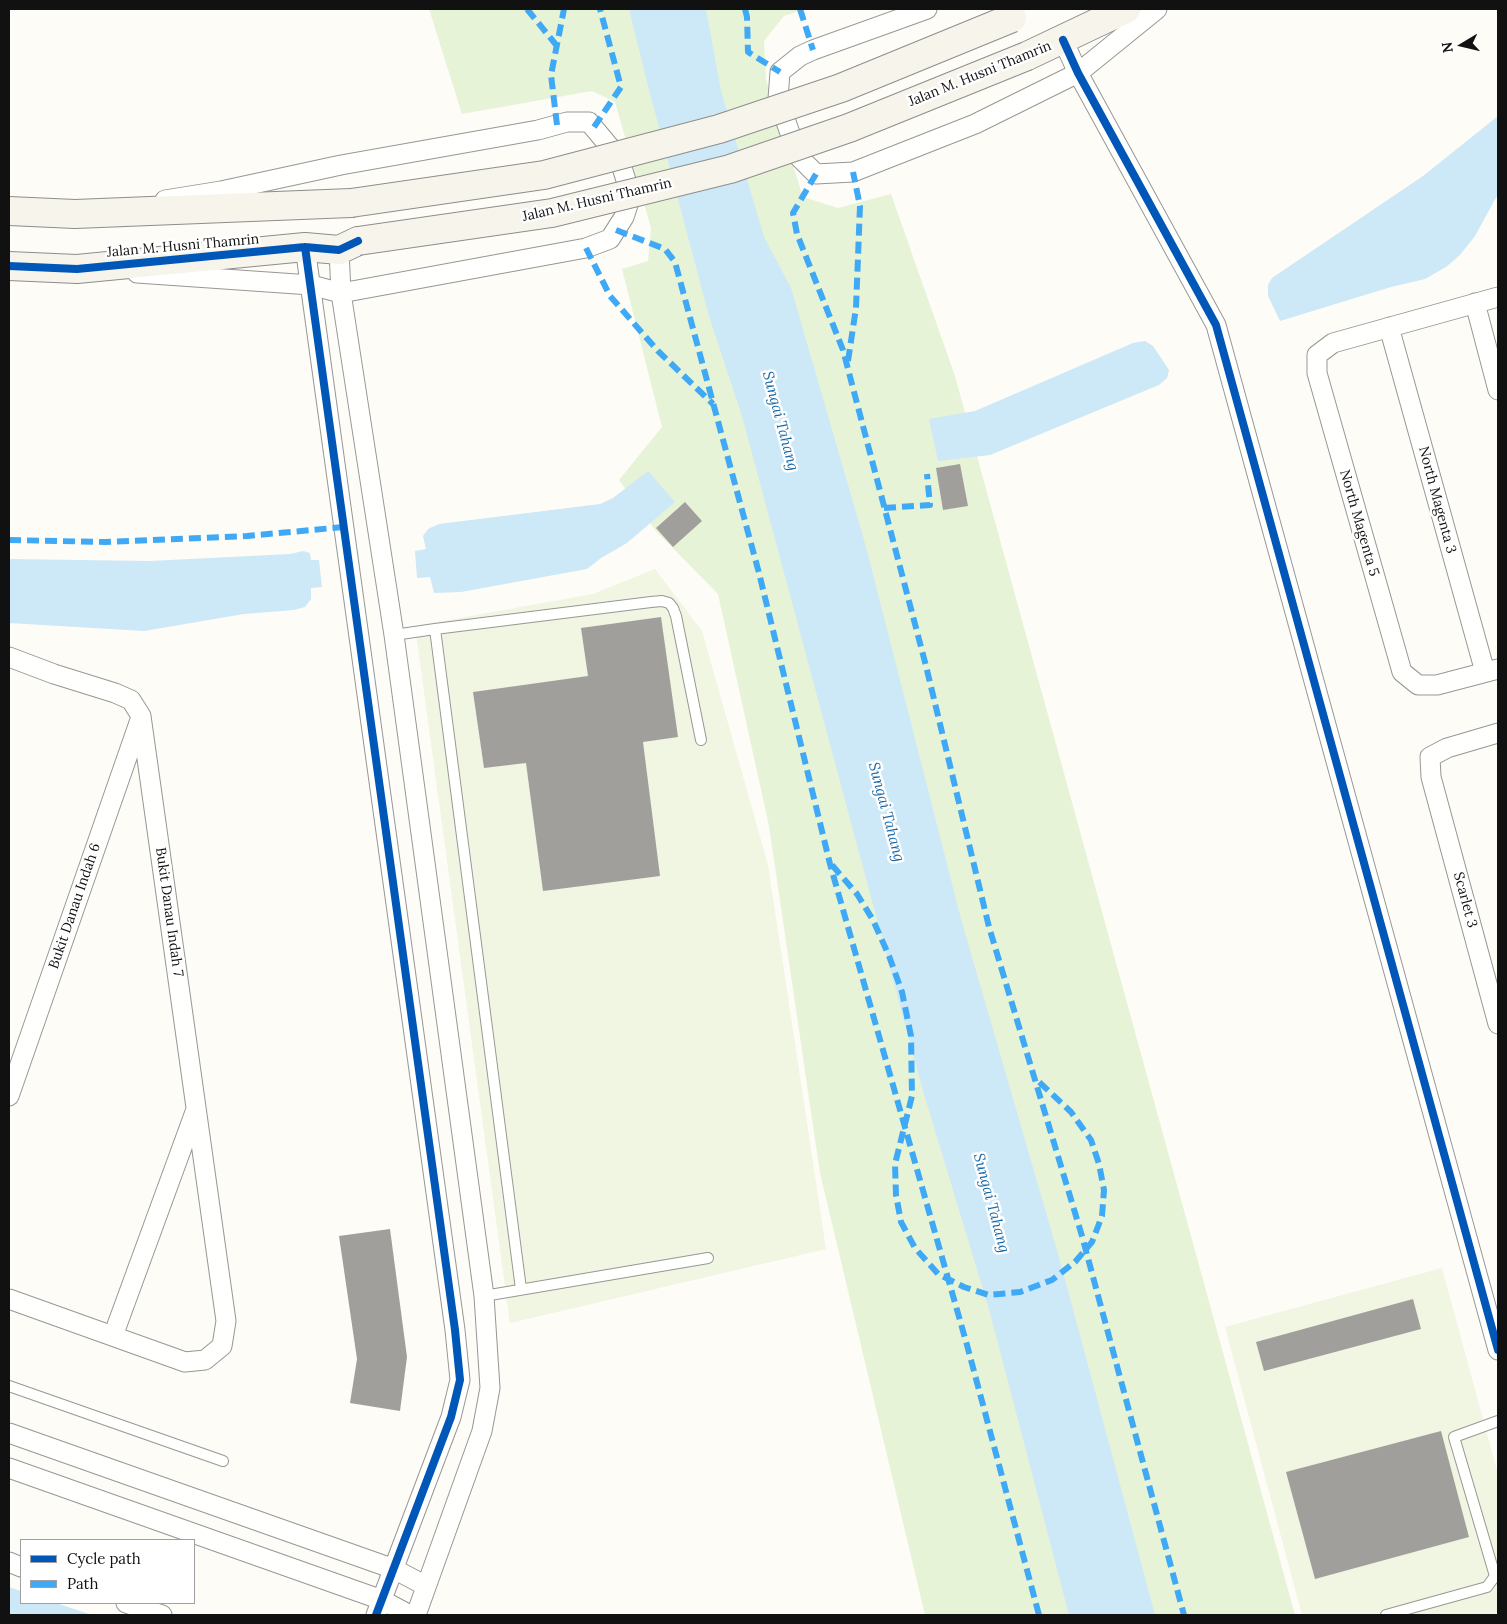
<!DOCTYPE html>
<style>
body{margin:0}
#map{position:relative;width:1507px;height:1624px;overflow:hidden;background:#fdfcf7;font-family:Lora,serif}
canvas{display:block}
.frame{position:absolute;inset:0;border:10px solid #111;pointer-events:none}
.legend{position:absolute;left:20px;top:1539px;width:175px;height:65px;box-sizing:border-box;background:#fff;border:1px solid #a0a0a0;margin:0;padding:6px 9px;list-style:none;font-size:15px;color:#111}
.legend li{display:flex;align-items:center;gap:10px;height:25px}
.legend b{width:25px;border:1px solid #a0a0a0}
.north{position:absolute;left:1437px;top:20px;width:50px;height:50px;-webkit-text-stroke:4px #fff;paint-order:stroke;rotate:261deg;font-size:14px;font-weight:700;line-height:20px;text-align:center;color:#111}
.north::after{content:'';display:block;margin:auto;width:18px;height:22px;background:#111;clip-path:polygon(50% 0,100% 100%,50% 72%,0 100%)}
</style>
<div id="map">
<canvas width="1507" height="1624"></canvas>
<div class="frame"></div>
<ul class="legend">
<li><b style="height:6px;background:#0057b8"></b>Cycle path</li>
<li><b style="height:6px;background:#3fa9f5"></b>Path</li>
</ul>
<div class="north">N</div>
</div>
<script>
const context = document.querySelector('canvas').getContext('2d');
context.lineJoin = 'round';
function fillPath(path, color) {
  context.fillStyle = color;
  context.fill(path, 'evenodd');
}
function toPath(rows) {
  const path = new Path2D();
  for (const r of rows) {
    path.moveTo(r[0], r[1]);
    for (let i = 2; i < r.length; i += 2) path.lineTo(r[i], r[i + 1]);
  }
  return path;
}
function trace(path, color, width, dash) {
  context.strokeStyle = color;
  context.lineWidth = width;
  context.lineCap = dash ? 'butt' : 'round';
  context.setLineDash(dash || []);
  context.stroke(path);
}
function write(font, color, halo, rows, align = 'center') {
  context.font = font + ' Lora,serif';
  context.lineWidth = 5;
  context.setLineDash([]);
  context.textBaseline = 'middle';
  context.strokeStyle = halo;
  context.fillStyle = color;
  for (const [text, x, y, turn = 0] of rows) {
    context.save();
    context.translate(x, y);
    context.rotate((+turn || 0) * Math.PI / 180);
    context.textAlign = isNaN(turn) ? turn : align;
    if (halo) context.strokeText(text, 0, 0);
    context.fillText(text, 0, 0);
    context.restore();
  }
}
const green = toPath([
 [429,9,805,9,784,16,764,41,766,80,803,197,838,208,891,194,955,376,1295,1615,925,1615,820,1173,769,826,718,594,656,531,619,480,662,427,622,269,648,261,651,228,615,102,592,91,462,114]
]);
const pitch = toPath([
 [655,569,702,631,768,865,826,1249,510,1323,415,626,593,594],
 [1442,1268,1498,1474,1498,1611,1495,1615,1302,1615,1225,1327]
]);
const water = toPath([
 [629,9,706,9,721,91,764,237,791,288,866,547,961,919,1060,1261,1155,1615,1069,1615,989,1309,923,1091,742,416,709,316,647,82],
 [1498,116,1498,194,1475,236,1460,255,1446,267,1425,279,1391,287,1280,321,1268,296,1268,285,1272,278,1423,176],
 [1145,341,1153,346,1169,370,1167,378,1159,385,990,455,938,461,929,419,975,411,1133,343],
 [648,471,675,502,627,543,601,558,587,569,461,592,434,593,430,577,417,578,415,551,426,549,423,536,428,529,439,524,600,504,613,498],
 [303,551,310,553,311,560,319,560,322,587,311,588,311,599,305,607,294,610,244,614,144,631,9,623,9,559,150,561,290,554],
 [9,1587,21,1591,21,1603,56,1603,92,1615,9,1615]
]);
const building = toPath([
 [960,464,968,506,943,510,936,468],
 [685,502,702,521,673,547,656,528],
 [661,617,678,737,643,742,660,876,543,891,526,763,484,768,473,692,588,676,581,628],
 [390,1229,407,1357,400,1411,350,1403,357,1359,339,1236],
 [1413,1299,1421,1329,1264,1371,1256,1342],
 [1441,1431,1469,1537,1315,1579,1286,1472]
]);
const lane = toPath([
 [435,629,651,602,662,601,669,603,673,608,676,616,701,740],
 [394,635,435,629,521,1289],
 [484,1296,708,1258],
 [9,1386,223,1461],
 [1386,1615,1487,1587,1495,1576,1454,1437,1498,1421]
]);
const street = toPath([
 [927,9,813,50,800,56,780,72,778,99,798,156,816,174,853,172,975,124,1078,73,1157,9],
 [1063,40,1078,73,1216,325,1498,1350],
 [305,247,455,1330,460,1380,451,1417,376,1615],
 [339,250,341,293,394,635,484,1296,490,1388,482,1431,416,1615],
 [137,273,311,285,341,293,586,248,610,239,624,217,631,196,619,158,589,122,567,122,538,130,341,165,221,191,165,200],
 [1498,297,1333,343,1317,355,1317,373,1402,672,1418,685,1437,685,1498,669],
 [1475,303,1498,390],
 [1389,327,1485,672],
 [9,657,54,674,115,693,131,700,141,716,226,1321,222,1346,205,1360,185,1362,9,1299],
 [1498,733,1447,748,1430,757,1431,777,1498,1024],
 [9,1096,140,720],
 [113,1336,195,1112],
 [9,1433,394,1569,426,1586],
 [9,1468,382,1600,410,1615],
 [9,1562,21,1567],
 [126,1603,162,1615]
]);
const secondary = toPath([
 [1027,56,1126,9],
 [9,211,75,214,351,203],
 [9,266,77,269,305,247,339,250,358,241]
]);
const secondaryBridge = toPath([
 [351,203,544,175,719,129,841,88,1012,18],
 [358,241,552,213,730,169,849,128,1027,56]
]);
const quiet = toPath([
 [527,9,557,46],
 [745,9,747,17,748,52,780,72],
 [800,9,813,50],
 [557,125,551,75,564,9],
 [594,127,621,87,600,9],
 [816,174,793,213,797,234,843,350,926,666,989,927,1082,1236,1184,1615],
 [616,230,665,249,675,262,759,573,830,864,967,1345,1039,1615],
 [586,248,610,296,658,351,713,404],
 [848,361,856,308,860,206,853,172],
 [884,508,930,505,927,474],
 [9,540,105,542,247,536,344,527],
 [832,865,857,894,873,920,889,956,902,992,911,1036,912,1096,895,1164,896,1195,901,1222,915,1248,938,1274,964,1287,989,1295,1020,1292,1052,1280,1075,1262,1092,1242,1102,1216,1104,1190,1099,1164,1091,1140,1071,1112,1035,1078]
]);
const cycleway = toPath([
 [1063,40,1078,73,1216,325,1498,1350],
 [305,247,455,1330,460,1380,451,1417,376,1615],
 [9,266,77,269,305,247,339,250,358,241]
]);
const streetNames = [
 ["Jalan M. Husni Thamrin",980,74,-22],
 ["Jalan M. Husni Thamrin",597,200,-13],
 ["Jalan M. Husni Thamrin",183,246,-5],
 ["North Magenta 3",1437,500,75],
 ["North Magenta 5",1359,523,74],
 ["Scarlet 3",1465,900,75],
 ["Bukit Danau Indah 6",75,906,-71],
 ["Bukit Danau Indah 7",169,912,82]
];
const waterNames = [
 ["Sungai Tahang",780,421,75],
 ["Sungai Tahang",886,812,75],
 ["Sungai Tahang",991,1203,75]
];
fillPath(green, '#e7f3d7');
fillPath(pitch, '#f0f6e1');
fillPath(water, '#cde8f7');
fillPath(building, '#a19f9c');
trace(lane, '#979795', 12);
trace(street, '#979795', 21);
trace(secondary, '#8e8d8b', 30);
trace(lane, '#fffffe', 10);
trace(street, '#fffffe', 19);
trace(secondary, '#f6f4eb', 28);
trace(secondaryBridge, '#8e8d8b', 30, []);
trace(secondaryBridge, '#f6f4eb', 28);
trace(quiet, '#3fa9f5', 6, [12, 6]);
trace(cycleway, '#0057b8', 8);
write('14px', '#111', '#fff', streetNames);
write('italic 15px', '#1768a6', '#fff', waterNames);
</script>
